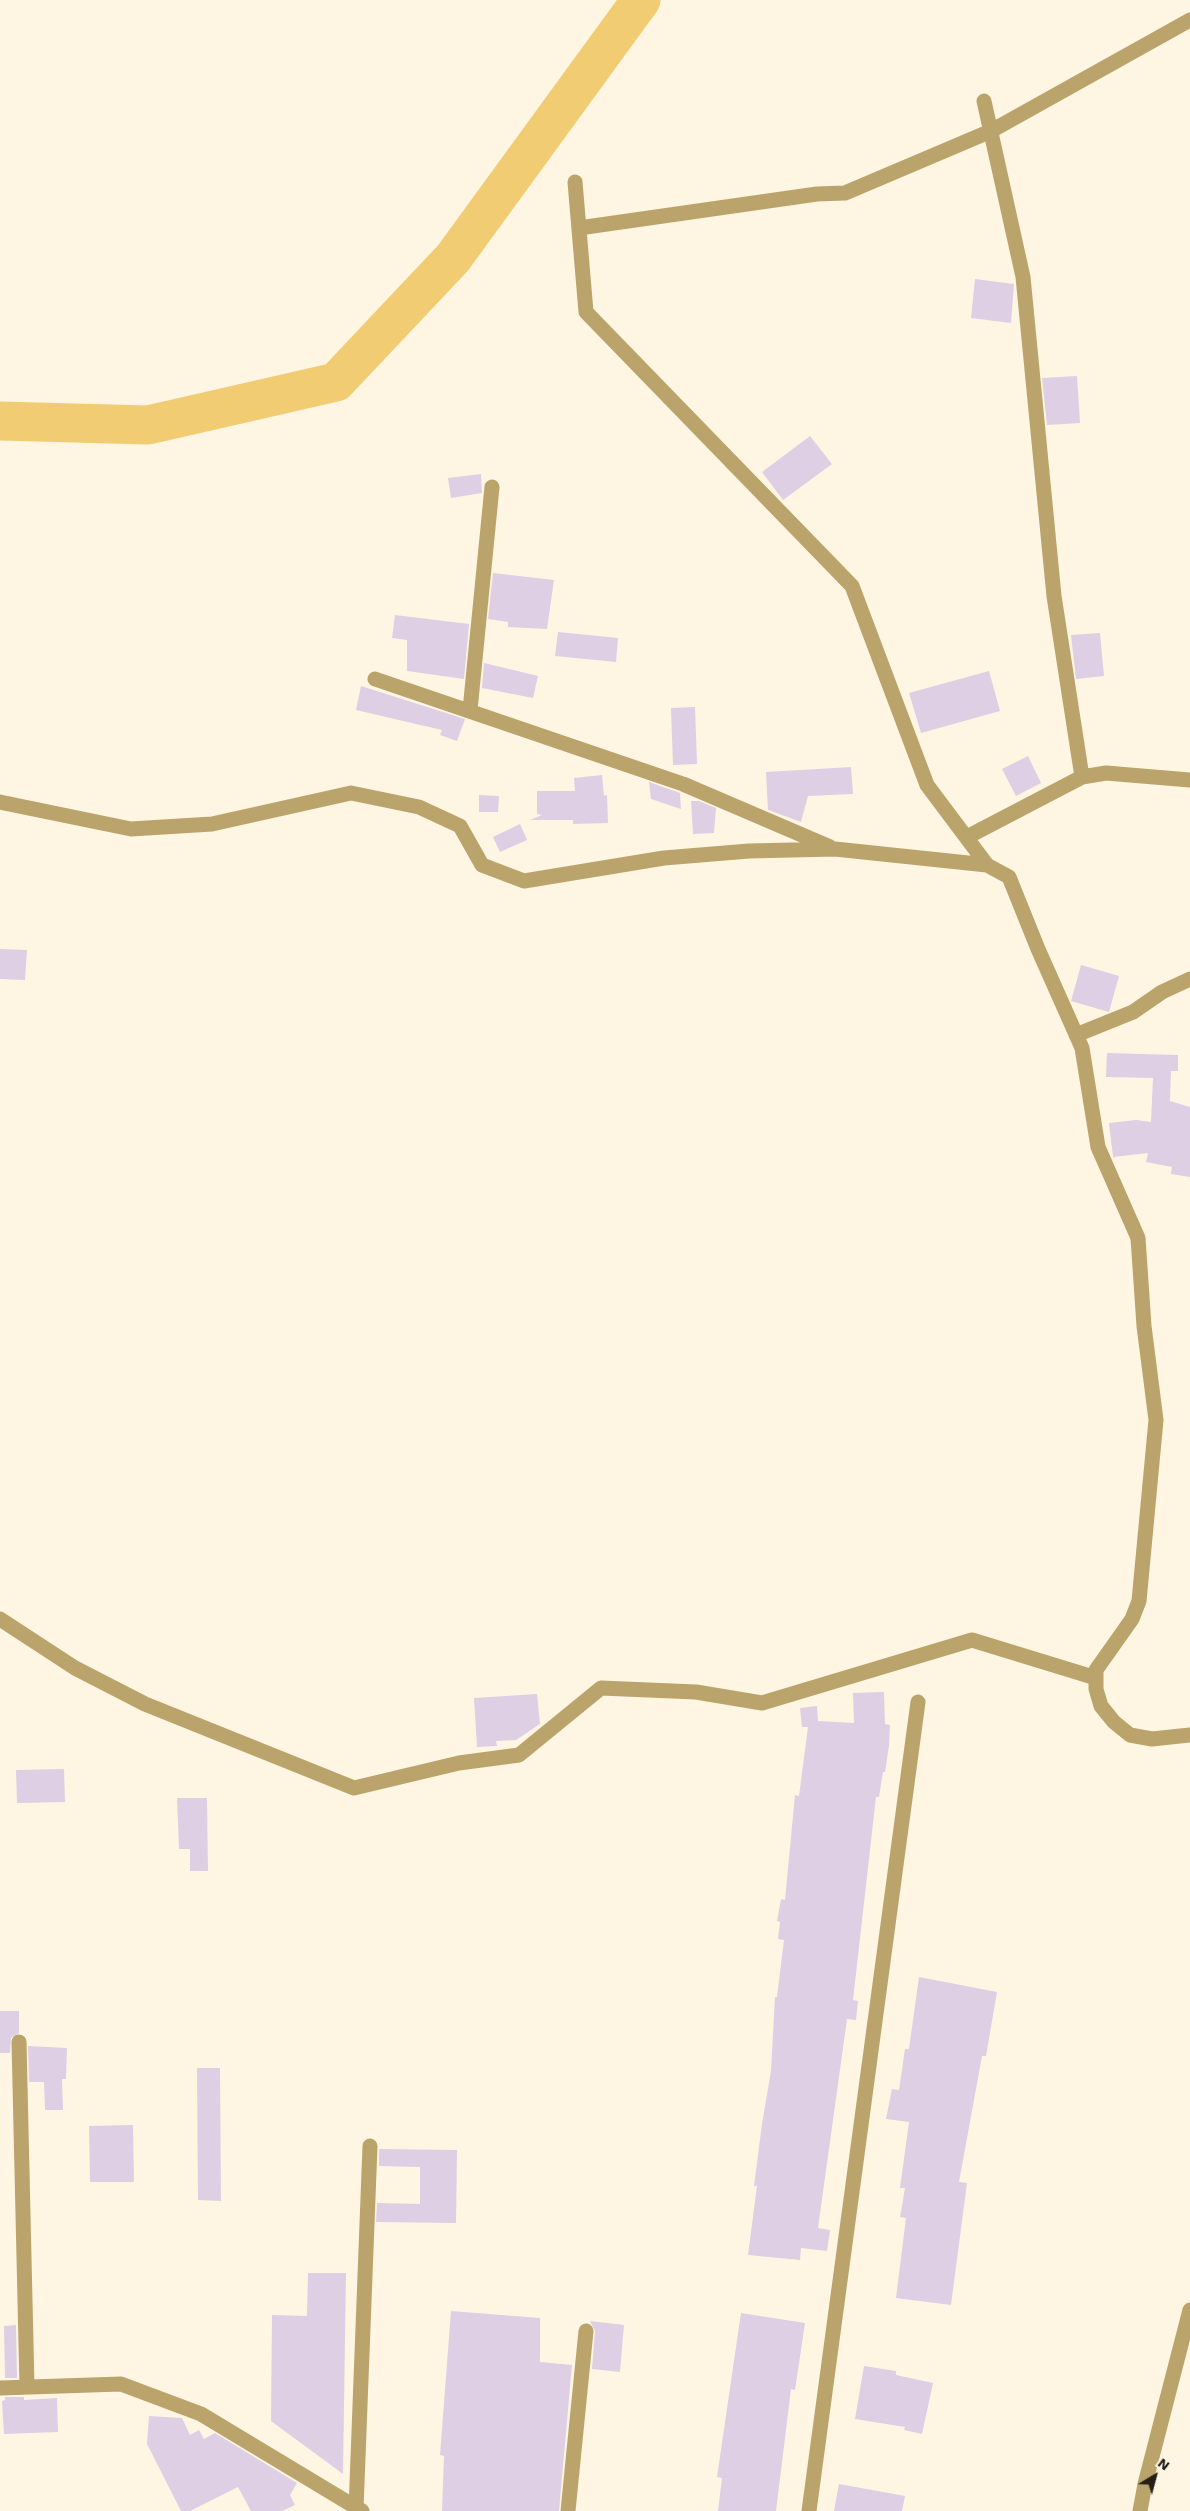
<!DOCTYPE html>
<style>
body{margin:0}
#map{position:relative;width:1190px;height:2511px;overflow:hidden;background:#fef6e3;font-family:"Work Sans",sans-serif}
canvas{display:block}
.north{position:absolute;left:1130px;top:2451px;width:50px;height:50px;-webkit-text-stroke:4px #fef6e3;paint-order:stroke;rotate:37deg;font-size:14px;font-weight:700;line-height:20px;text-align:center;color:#242018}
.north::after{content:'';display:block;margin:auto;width:18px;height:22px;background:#242018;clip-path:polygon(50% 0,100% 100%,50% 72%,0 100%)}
</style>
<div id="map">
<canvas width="1190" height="2511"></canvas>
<div class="north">N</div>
</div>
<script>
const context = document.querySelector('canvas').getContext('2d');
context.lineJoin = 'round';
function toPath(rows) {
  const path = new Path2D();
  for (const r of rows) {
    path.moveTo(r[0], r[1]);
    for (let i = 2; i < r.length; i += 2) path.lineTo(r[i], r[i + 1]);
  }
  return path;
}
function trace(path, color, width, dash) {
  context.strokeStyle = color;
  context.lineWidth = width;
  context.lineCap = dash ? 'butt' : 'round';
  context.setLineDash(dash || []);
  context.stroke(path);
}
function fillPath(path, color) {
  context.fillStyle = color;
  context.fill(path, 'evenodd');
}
const river = toPath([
 [0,421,148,425,336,382,453,258,641,0]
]);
const building = toPath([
 [975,279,1014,284,1011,323,971,318],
 [1077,376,1080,423,1047,425,1042,378],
 [810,436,832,464,783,500,762,472],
 [481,474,482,493,451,498,448,478],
 [493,573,554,580,547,629,508,627,508,622,488,619],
 [395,615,469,624,464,679,407,671,407,640,392,638],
 [558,632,618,638,616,662,555,656],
 [1100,633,1104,676,1076,679,1071,635],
 [484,663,538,676,533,698,482,688],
 [989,671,1000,711,921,733,909,693],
 [361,686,465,719,457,741,440,735,442,730,356,710],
 [695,707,697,764,673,765,671,708],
 [1028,756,1041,783,1016,796,1002,769],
 [851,767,853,794,808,796,801,822,768,810,766,772],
 [602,775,604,796,607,795,608,823,573,824,573,820,530,820,542,815,537,814,537,791,575,791,574,778],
 [649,782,680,793,681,809,651,799],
 [479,795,499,796,498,812,479,812],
 [691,801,699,801,716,808,714,833,693,834],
 [520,824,527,840,500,852,493,837],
 [0,949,27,950,25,980,0,979],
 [1081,965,1119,976,1109,1012,1071,1001],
 [1107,1053,1178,1055,1178,1071,1171,1071,1170,1101,1190,1107,1190,1177,1171,1174,1172,1167,1146,1162,1148,1153,1113,1157,1109,1123,1136,1120,1151,1122,1153,1078,1106,1077],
 [884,1692,885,1724,890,1725,889,1746,885,1772,883,1772,879,1797,876,1797,853,2000,858,2001,856,2020,847,2019,818,2228,830,2230,827,2251,801,2248,800,2260,748,2255,757,2186,754,2186,762,2124,771,2071,775,1997,777,1997,784,1940,778,1939,780,1922,777,1921,781,1899,785,1900,795,1795,799,1796,808,1727,802,1727,800,1708,817,1706,818,1721,854,1723,853,1693],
 [537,1694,540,1724,516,1740,496,1741,497,1746,477,1747,474,1698],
 [64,1769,65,1802,17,1803,16,1770],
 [177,1798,207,1798,208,1871,190,1871,190,1849,179,1849],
 [919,1977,997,1992,986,2056,982,2056,959,2182,967,2183,951,2305,896,2298,906,2218,900,2217,905,2188,900,2188,909,2122,886,2119,892,2089,899,2090,905,2049,909,2049],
 [0,2011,19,2011,19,2033,11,2038,10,2053,0,2053],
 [28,2046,67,2048,66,2079,62,2079,63,2110,45,2110,44,2082,29,2082],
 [197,2068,220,2068,221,2201,198,2200],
 [133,2125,134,2182,90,2182,89,2126],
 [379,2149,457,2150,456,2223,376,2222,377,2203,420,2204,420,2167,379,2166],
 [308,2273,346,2273,343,2474,271,2421,272,2315,307,2316],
 [451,2311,540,2318,540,2362,572,2365,559,2511,442,2511,444,2456,440,2455],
 [741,2313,805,2323,795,2390,791,2389,776,2511,718,2511,722,2478,717,2477],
 [590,2321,624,2325,620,2372,592,2369,595,2331],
 [16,2325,17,2378,5,2378,4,2326],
 [864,2366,896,2371,896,2375,933,2383,922,2434,904,2430,905,2427,855,2419],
 [5,2397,24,2397,24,2400,57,2398,58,2432,4,2434,2,2401,5,2400],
 [149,2416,182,2418,190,2435,199,2430,204,2439,215,2433,297,2483,290,2495,295,2505,282,2511,251,2511,238,2487,190,2511,181,2511,147,2444],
 [839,2484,905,2496,902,2511,834,2511]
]);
const minor = toPath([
 [984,101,1023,277,1054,596,1082,777],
 [575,182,586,312,852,586,927,785,987,865,1009,877,1038,949,1082,1048,1098,1147,1138,1238,1144,1326,1156,1420,1139,1601,1132,1619,1096,1670,1096,1689,1101,1706,1114,1722,1130,1735,1152,1739,1190,1735],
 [579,228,817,194,845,193,991,131,1190,20],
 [375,679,683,784,830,847],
 [470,710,492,487],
 [0,802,131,829,212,824,351,793,419,807,460,826,482,865,524,881,664,858,749,851,835,849,987,865],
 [967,837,1082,777,1106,773,1190,780],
 [1076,1035,1133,1012,1162,992,1190,979],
 [0,1619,75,1668,145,1704,354,1788,459,1763,519,1755,601,1688,696,1692,762,1703,972,1640,1096,1678],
 [19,2042,27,2387],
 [0,2388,121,2384,201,2414,362,2511],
 [356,2509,370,2146],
 [568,2511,586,2331],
 [809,2511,918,1702],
 [1140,2511,1145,2484,1190,2310]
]);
trace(river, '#f1cc72', 39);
fillPath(building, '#decfe4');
trace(minor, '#bba46b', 15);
</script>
